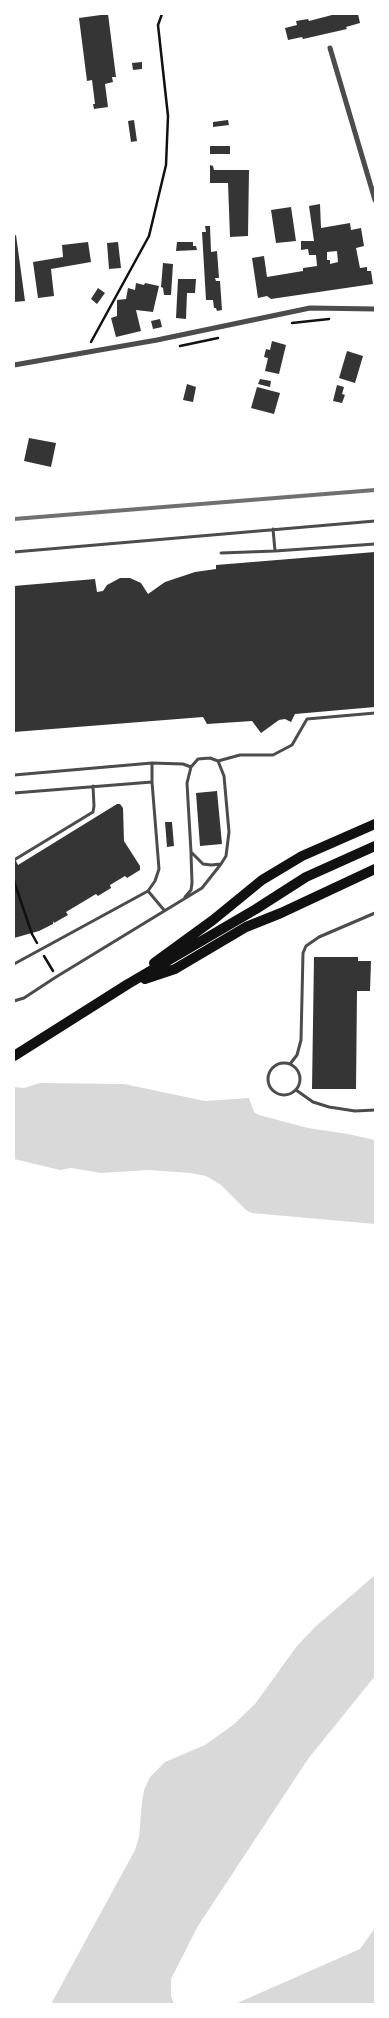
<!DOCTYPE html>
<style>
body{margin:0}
#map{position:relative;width:389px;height:2018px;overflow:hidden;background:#fff;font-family:Helvetica,sans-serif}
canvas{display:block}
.frame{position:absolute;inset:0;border:15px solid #fff;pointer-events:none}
</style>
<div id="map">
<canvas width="389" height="2018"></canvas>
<div class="frame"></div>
</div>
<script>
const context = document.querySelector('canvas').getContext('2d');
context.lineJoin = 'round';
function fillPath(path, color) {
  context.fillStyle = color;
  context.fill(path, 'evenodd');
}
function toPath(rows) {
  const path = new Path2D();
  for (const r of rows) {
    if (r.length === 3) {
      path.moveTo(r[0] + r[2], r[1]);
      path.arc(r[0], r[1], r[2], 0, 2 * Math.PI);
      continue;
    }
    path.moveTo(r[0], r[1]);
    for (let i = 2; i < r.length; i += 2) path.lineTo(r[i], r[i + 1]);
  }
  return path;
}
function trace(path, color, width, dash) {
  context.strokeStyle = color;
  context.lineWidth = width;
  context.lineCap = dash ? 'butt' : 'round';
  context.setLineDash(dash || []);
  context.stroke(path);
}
const water = toPath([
 [40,1083,124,1084,205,1101,249,1098,254,1112,259,1115,308,1128,348,1134,375,1140,375,1224,252,1213,246,1210,221,1185,206,1176,190,1173,149,1170,101,1173,71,1168,60,1170,14,1159,14,1087,24,1088],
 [375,1575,375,1676,308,1759,198,1926,171,1979,171,1996,174,2004,51,2004,135,1850,139,1837,142,1802,144,1790,150,1777,165,1762,205,1745,233,1725,255,1704,297,1646,315,1627],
 [375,1928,375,2004,235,2004,360,1949]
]);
const building = toPath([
 [108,14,116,77,112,77,113,82,105,84,108,107,94,109,93,104,95,104,92,80,87,81,79,18],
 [332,14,358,14,360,23,346,27,347,29,303,39,302,37,288,40,285,28,297,25,296,21,308,19,309,21,332,15],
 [142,62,142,69,133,70,132,63],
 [134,120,137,141,131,142,128,121],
 [228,120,229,125,213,127,213,122],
 [210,146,230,146,230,154,210,154],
 [210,165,213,166,214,170,249,170,248,236,230,237,228,183,210,183],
 [320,204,321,228,350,223,351,230,361,228,364,246,356,248,360,268,367,267,367,271,371,271,373,284,271,299,267,296,258,298,252,258,264,256,267,277,303,271,303,268,317,266,316,255,309,255,308,249,301,250,301,241,314,241,309,206],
 [337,251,338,262,330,264,330,260,327,260,327,252],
 [291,207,296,241,276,243,271,210],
 [205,226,210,226,211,252,217,251,219,278,215,278,216,281,220,281,222,310,217,311,216,308,214,308,213,300,206,300,202,232,206,232],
 [16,235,25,301,14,302,14,236],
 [88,242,91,262,51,269,54,296,38,298,33,262,63,257,62,245],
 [118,242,121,268,109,269,107,243],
 [177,242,193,242,193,246,196,246,197,250,176,251],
 [163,263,173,264,171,295,164,295,163,288,161,287],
 [178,279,196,279,195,293,187,293,186,319,176,318],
 [136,283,144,285,145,283,159,286,153,312,136,310,141,331,116,337,111,318,117,316,117,300,126,299,128,288,135,290],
 [98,288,105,293,97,304,91,299],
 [160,319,162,327,153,329,151,321],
 [272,341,286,345,279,374,265,371,268,358,264,357,266,349,270,350],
 [347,351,363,356,355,383,339,378],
 [260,379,271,381,270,387,258,384],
 [187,384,196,387,193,402,183,400],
 [337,385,344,387,342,394,345,395,342,403,333,401],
 [257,387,280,393,274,414,251,408],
 [29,438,56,443,51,467,24,461],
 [375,552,375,707,295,714,291,722,285,719,279,720,261,733,252,721,207,724,203,717,14,732,14,586,95,579,97,592,103,591,107,585,120,578,130,578,141,583,148,594,165,582,195,572,216,569,216,565],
 [217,791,222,844,200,846,196,793],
 [117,804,120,804,123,808,124,841,140,866,140,870,127,878,125,876,110,885,111,888,98,896,96,894,66,912,68,915,54,923,53,921,53,924,39,931,14,938,14,857,18,865],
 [165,822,172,822,174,846,167,847],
 [314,957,358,957,358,961,371,961,370,991,357,991,356,1089,312,1089]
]);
const path = toPath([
 [292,323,329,319],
 [91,342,149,236,166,165,168,116,158,25,162,14],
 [180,346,218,338],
 [14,881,32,934,37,943],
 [44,956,53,971]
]);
const service = toPath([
 [273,529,275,551,375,544],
 [14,552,375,521],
 [221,553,275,551],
 [210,758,218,761,224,776,229,832,226,856,221,864,211,865,203,864,191,852,187,783,191,767,198,759,210,758],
 [218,761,240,755,273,755,292,745,307,719,375,713],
 [14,775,152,763,183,764,191,767],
 [14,793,152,782],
 [14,860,93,812,94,806,93,786],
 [148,891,164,910],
 [185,897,191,890,192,883,191,853],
 [14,964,148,891,155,881,159,869,152,782,152,763],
 [14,1001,24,998,56,977,202,888,221,864],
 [284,1079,16],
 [290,1064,297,1055,301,1040,303,953,306,946,319,937,375,913],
 [296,1090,313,1102,329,1107,355,1111,375,1110]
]);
const minor = toPath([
 [330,48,375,200],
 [14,365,157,340,310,308,375,309]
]);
const primary = toPath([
 [154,963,213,920,262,880,302,856,375,824],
 [145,979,175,969,246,927,281,913,375,869],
 [14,1056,128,984,256,909,306,877,375,846]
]);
const rail = toPath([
 [14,519,375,490]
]);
fillPath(water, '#d9d9d9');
fillPath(building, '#353535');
trace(path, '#111', 2.5);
trace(service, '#4c4c4c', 3);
trace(minor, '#4c4c4c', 5);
trace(primary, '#111', 10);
trace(rail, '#707070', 4);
</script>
